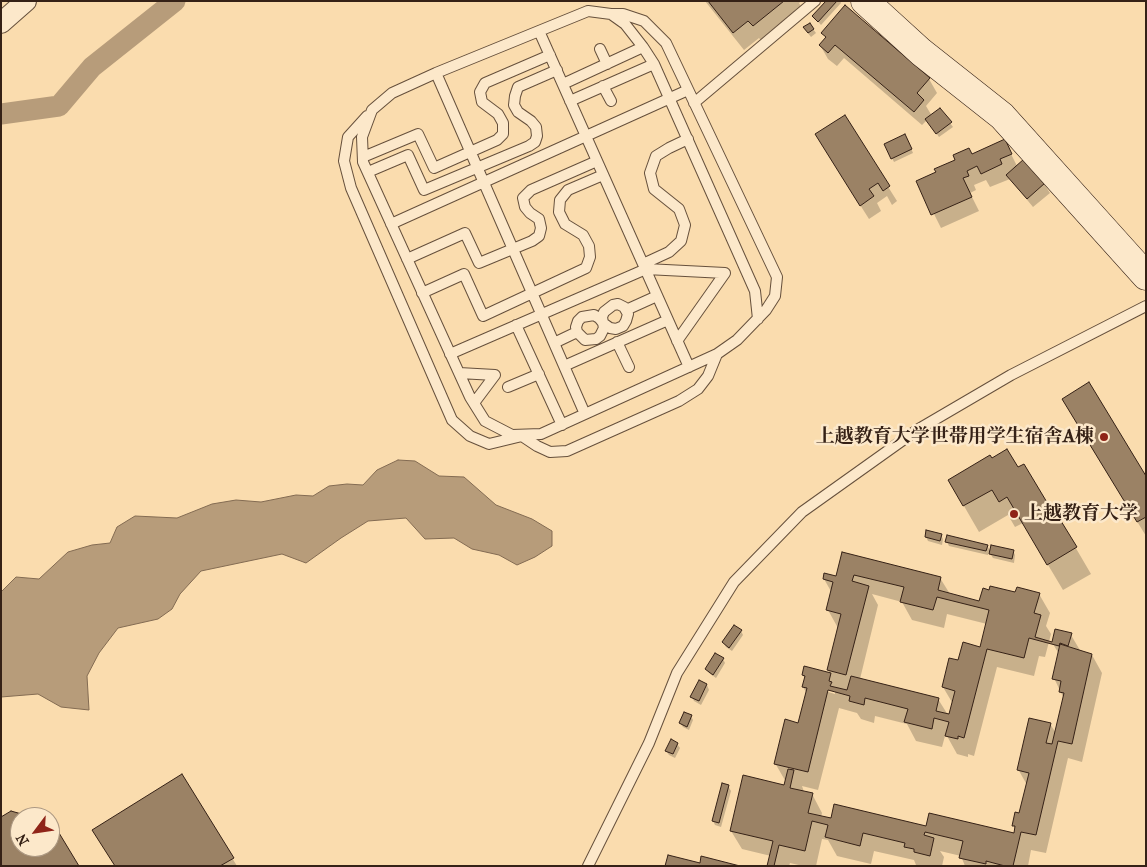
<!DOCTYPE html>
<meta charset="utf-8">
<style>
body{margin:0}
#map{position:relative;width:1147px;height:867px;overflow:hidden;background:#fadcae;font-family:"IM FELL French Canon",serif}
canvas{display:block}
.frame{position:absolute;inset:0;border:2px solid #352116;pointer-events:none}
.north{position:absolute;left:10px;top:807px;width:50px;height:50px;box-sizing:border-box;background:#fce8ca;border:1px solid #ac9882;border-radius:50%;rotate:239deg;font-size:14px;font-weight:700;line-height:20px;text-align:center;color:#352116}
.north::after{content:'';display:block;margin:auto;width:18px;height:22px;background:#8f2418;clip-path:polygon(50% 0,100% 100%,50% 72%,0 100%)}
</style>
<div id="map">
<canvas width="1147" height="867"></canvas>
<div class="frame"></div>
<div class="north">N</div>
</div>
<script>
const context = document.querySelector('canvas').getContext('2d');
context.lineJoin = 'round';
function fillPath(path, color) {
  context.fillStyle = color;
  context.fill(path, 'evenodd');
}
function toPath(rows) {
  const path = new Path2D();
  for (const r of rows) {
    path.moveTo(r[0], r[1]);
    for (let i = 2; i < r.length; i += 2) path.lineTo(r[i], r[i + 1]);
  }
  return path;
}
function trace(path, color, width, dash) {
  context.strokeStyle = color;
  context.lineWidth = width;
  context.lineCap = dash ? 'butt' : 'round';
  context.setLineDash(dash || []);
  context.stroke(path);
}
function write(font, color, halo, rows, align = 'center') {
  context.font = font + ' "IM FELL French Canon","Noto Serif JP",serif';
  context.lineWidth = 5;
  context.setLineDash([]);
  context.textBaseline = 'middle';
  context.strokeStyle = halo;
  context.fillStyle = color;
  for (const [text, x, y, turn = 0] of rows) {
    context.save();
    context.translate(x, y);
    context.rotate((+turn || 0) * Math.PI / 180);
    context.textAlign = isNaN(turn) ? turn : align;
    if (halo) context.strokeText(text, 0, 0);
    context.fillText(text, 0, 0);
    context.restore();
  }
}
const water = toPath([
 [398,460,415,461,439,476,464,477,496,505,532,519,552,531,552,546,535,557,517,565,499,555,472,549,454,538,425,539,406,518,368,521,341,538,306,563,282,554,201,571,180,594,172,609,158,619,118,628,99,653,87,676,89,710,61,707,38,694,1,697,1,592,16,577,39,579,68,552,92,545,110,543,117,527,135,516,177,518,212,504,236,500,261,502,296,495,313,496,329,486,347,484,363,485,377,470,398,460]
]);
const shadow = toPath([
 [705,1,802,1,799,3,804,12,764,44,759,38,744,50],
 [828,1,840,1,841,3,821,25,814,17],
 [813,29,816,33,811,37,807,32],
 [823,33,929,79,937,93,926,106,932,116,950,123,953,127,939,137,927,120,922,125,844,58,837,66,828,59,820,45,826,38],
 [844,117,897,201,892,205,887,196,877,203,881,211,869,219,824,148],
 [907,139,913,153,894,162,892,158],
 [1004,140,1017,166,1024,161,1044,184,1050,193,1033,207,1010,179,990,187,986,180,974,185,976,190,970,193,979,211,941,228,918,182],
 [1078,425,1146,479,1146,536],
 [992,460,1018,469,1050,511,1053,509,1091,574,1063,590,1023,523,1015,527,1008,515,979,532,949,480],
 [941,535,943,539,942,545,928,541,926,537],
 [947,542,987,546,991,552,1013,551,1015,555,1014,563,993,558,989,552,988,555,949,546],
 [842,553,940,578,950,594,980,602,1016,594,1039,594,1050,613,1046,626,1051,634,1045,657,1039,656,1034,676,997,667,974,756,968,754,968,757,957,754,947,736,945,736,942,747,916,741,907,724,875,716,874,723,861,719,857,713,839,708,818,790,802,786,804,792,812,794,822,813,821,817,1015,834,1016,830,1014,826,1020,815,1027,785,1018,769,1050,724,1056,733,1064,699,1054,678,1059,654,1053,644,1071,635,1081,652,1092,655,1102,673,1082,762,1068,758,1046,853,1031,850,1028,866,965,866,961,856,940,851,944,857,942,866,920,866,916,865,914,860,874,851,871,864,837,856,828,840,822,839,816,866,803,866,790,863,789,866,769,866,771,856,742,849,731,831,785,786,786,782,775,763,799,724,807,694,803,687,805,679,803,675,830,674,828,670,838,628,828,610,832,593,824,579,837,577],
 [872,594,902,602,912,620,944,628,947,614,987,624,981,648,959,661,943,687,953,704,950,716,948,715,938,699,860,679,878,605],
 [823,688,835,691,835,694,822,690],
 [741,631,743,635,732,651,726,647,723,642],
 [723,659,725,663,716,678,709,673,706,669],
 [699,682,707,685,709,690,701,705,694,701,692,697],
 [691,716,693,720,689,730,683,727,680,723],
 [677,744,680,748,675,758,669,755,666,751],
 [182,776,237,866,115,866],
 [728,786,731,791,721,827,715,825,713,821]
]);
const canal = toPath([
 [1,114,59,106,92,67,175,1]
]);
const building = toPath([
 [708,1,784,1,753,26,748,21,733,33,708,1],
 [826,1,837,1,818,22,812,16,826,1],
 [845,5,930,78,917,93,924,100,914,112,835,45,828,53,819,45,826,37,821,33,845,5],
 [810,23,814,29,808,33,803,27,810,23],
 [940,108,952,122,936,134,925,119,940,108],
 [845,115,890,186,883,191,878,183,869,189,874,196,860,206,815,134,845,115],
 [905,134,912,149,891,159,884,144,905,134],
 [1005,139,1012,154,1000,159,1002,164,981,174,977,166,967,171,969,176,963,178,972,197,931,215,916,181,936,172,934,169,955,160,953,155,969,148,972,154,1005,139],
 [1024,159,1045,183,1027,199,1006,175,1024,159],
 [1089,382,1146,476,1146,517,1137,522,1062,399,1089,382],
 [1007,449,1018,467,1024,464,1051,509,1053,508,1077,547,1047,565,1007,497,999,502,992,490,963,506,948,480,990,455,992,458,1007,449],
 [926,530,942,534,940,541,925,537,926,530],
 [947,535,988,545,986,551,945,542,947,535],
 [991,545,1014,550,1012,559,989,554,991,545],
 [842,552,941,577,938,590,979,601,983,588,989,590,990,586,1015,592,1017,587,1040,593,1034,613,1041,615,1035,637,1052,642,1055,629,1072,633,1068,646,1060,643,1059,646,1029,638,1024,658,987,649,964,738,958,736,958,739,945,736,949,722,934,718,932,729,904,722,908,709,865,698,864,705,849,701,850,696,828,690,808,772,774,764,785,719,798,723,807,688,802,687,805,676,802,675,804,666,831,673,829,681,832,682,830,686,847,690,851,676,939,698,936,711,949,714,955,691,942,687,949,658,958,660,963,642,980,647,989,610,937,597,933,610,900,602,904,587,854,575,852,581,869,586,846,675,827,670,841,614,826,610,833,582,823,579,824,573,836,576,842,552],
 [734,625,742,630,729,648,722,642,734,625],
 [1060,644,1092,654,1072,744,1058,741,1036,835,1021,832,1013,866,1005,866,986,861,986,864,959,858,963,841,925,832,924,835,934,838,930,856,914,852,914,849,904,847,905,843,863,833,860,846,825,837,828,825,812,821,805,851,779,845,774,866,767,866,773,841,730,831,743,775,784,785,788,769,794,770,790,788,813,793,808,813,831,818,834,804,926,826,929,813,1014,833,1015,826,1012,826,1015,812,1019,813,1029,773,1017,770,1029,718,1051,723,1046,743,1052,744,1064,693,1059,692,1061,681,1052,679,1060,644],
 [715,653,724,658,713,675,705,669,715,653],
 [699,680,707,684,699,701,690,697,699,680],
 [684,712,692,715,687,727,679,723,684,712],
 [671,739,678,743,673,754,665,751,671,739],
 [182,774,234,858,220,866,115,866,92,830,182,774],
 [722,783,729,785,719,823,712,821,722,783],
 [11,811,32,817,20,817,20,847,50,847,50,822,53,823,79,866,1,866,1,817,11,811],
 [668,855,700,863,701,856,740,866,665,866,668,855]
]);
const lane = toPath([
 [588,11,611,14,623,14,644,21,666,43,777,277,775,296,766,310,737,340,717,354,541,434,512,435,485,421,470,397,363,162,362,137,372,110,392,93,436,73,588,11],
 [611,14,625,24,643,47,654,64,755,291,758,319],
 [539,31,689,367],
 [600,49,607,64],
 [436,73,585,414],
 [563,84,643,47],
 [603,86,611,101],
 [570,101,654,64],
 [694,103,815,1],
 [367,116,348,137,344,161,351,188,452,420,470,436,489,444,522,436,537,446,550,452,567,451,679,401,698,389,708,376,717,354],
 [363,157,418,134,434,168,497,140,503,134,503,123,498,114,482,102,480,92,485,83,550,55],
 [368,172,408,155,424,190,529,146,535,142,537,136,536,127,531,121,518,112,514,105,515,96,518,87,557,70],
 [391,224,688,90],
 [407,259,465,233,479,263,532,241,539,236,541,228,539,219,530,213,525,207,523,198,531,190,597,161],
 [643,264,669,252,681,241,685,225,679,209,654,189,650,173,656,156,669,148,688,139],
 [422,293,464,274,483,316,586,268,590,257,589,246,583,235,565,224,559,212,560,200,568,190,603,175],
 [626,310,657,296],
 [516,325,562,425],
 [617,342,629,367],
 [554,343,577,332,576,327,578,321,582,317,594,315,599,318,603,323,610,328,616,329,623,326,626,321,628,314,624,307,618,304,613,305,604,312,602,317,603,323,604,328,600,336,596,339,585,340,577,332],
 [450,354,646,269,725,273,677,341],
 [564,366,668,320],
 [459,373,495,375,474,403],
 [508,387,539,374],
 [588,866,649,743,677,673,734,582,802,512,917,430,1011,375,1146,306]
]);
const street = toPath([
 [1,23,26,1]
]);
const secondary = toPath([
 [865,1,921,52,1002,116,1146,276]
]);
const markers = [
 [1104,437,5,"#8f2418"],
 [1014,514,5,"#8f2418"]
];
const poiNames = [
 ["上越教育大学世帯用学生宿舎A棟",1094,437],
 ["上越教育大学",1024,514,"left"]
];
fillPath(water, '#b79c7a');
trace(water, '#836b52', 1);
fillPath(shadow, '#0003');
trace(canal, '#b79c7a', 21);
fillPath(building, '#9b8265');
trace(building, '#352116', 1);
trace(lane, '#66503c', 12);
trace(street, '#66503c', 22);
trace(secondary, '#352116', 29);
trace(lane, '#fce8ca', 10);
trace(street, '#fce8ca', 20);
trace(secondary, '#fce8ca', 28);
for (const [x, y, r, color] of markers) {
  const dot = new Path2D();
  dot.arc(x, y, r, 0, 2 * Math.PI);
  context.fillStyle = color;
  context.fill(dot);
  trace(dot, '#fce8ca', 2);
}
write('bold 19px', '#352116', '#fce8ca', poiNames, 'right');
</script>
